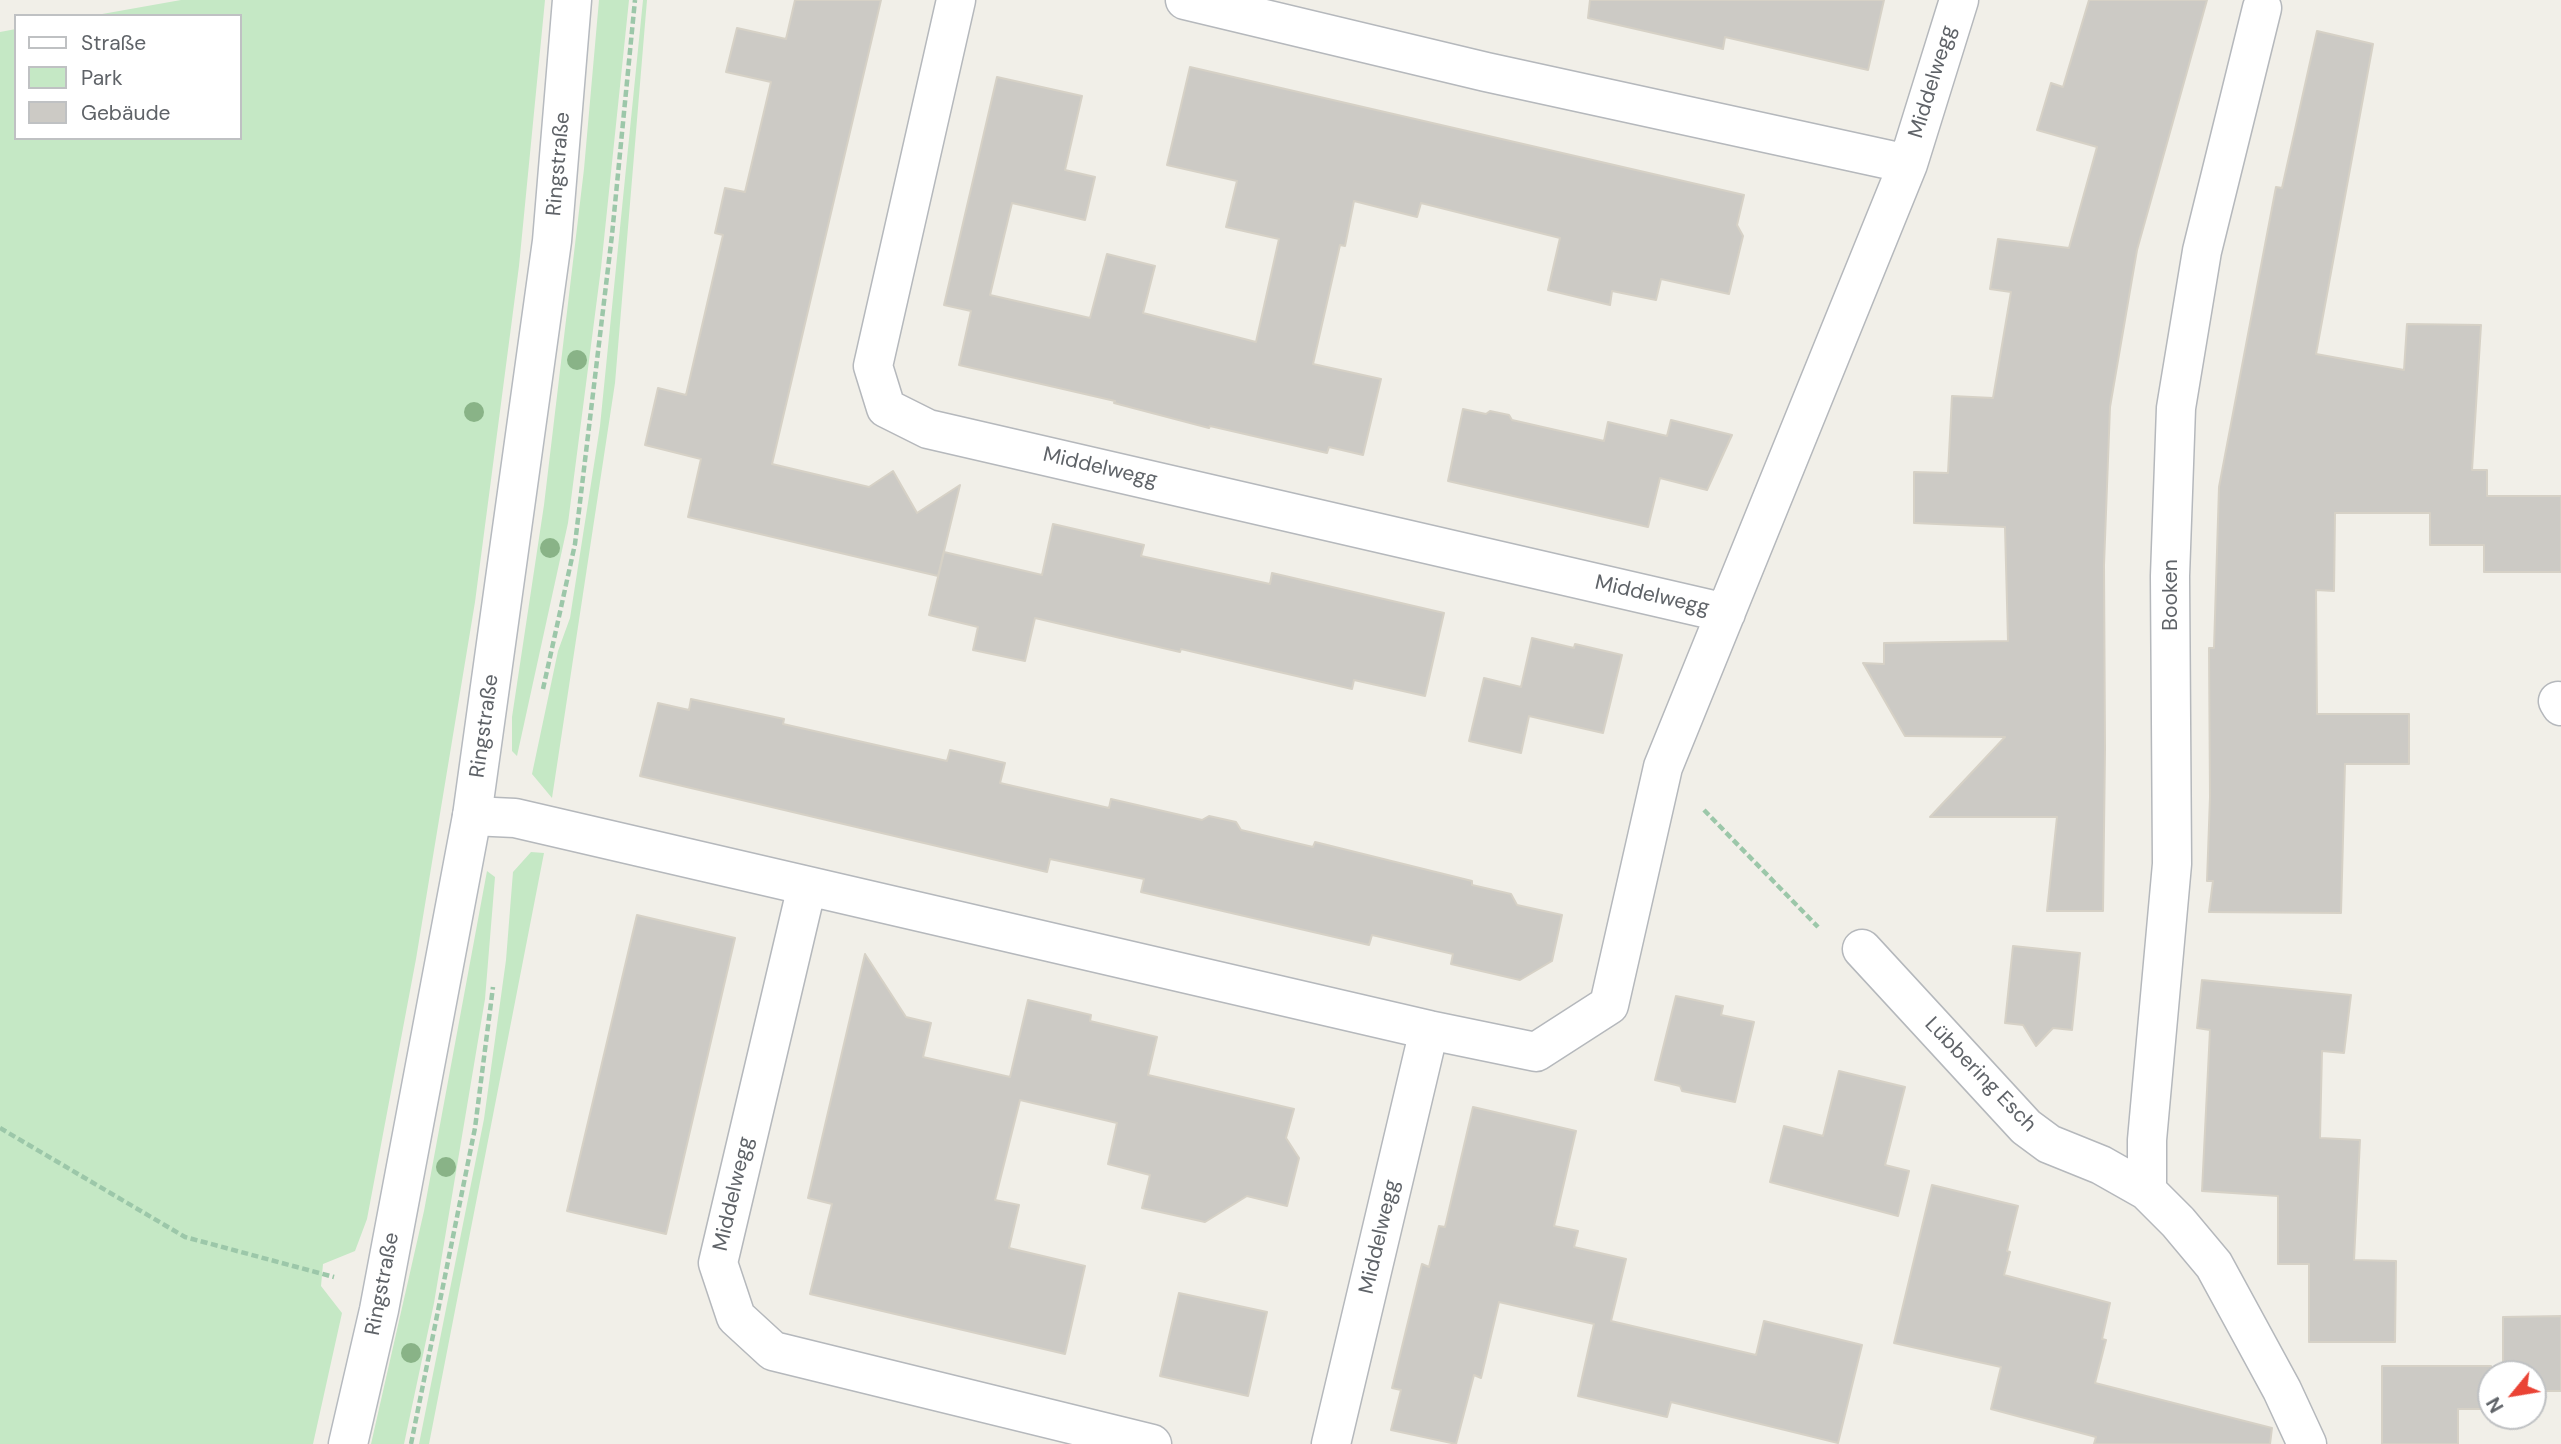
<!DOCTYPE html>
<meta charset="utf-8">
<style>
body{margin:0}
#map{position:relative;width:2561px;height:1444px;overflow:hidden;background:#f1efe8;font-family:"DM Sans",sans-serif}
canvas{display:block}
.legend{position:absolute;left:14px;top:14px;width:228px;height:126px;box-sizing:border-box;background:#fff;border:2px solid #bfc1c3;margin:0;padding:9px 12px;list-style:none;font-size:21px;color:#5f6368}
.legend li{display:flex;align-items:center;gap:14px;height:35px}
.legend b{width:35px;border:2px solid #bfc1c3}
.north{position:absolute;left:2477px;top:1360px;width:70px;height:70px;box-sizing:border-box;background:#fff;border:2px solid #bfc1c3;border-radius:50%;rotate:240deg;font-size:19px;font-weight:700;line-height:28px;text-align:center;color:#5f6368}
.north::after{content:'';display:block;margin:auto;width:24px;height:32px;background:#ea4335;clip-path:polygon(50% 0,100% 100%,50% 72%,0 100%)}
</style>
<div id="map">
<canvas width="2561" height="1444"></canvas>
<ul class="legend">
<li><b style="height:9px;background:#fff"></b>Straße</li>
<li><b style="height:19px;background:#c5e8c5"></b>Park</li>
<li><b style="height:19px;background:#cccac5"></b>Gebäude</li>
</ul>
<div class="north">N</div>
</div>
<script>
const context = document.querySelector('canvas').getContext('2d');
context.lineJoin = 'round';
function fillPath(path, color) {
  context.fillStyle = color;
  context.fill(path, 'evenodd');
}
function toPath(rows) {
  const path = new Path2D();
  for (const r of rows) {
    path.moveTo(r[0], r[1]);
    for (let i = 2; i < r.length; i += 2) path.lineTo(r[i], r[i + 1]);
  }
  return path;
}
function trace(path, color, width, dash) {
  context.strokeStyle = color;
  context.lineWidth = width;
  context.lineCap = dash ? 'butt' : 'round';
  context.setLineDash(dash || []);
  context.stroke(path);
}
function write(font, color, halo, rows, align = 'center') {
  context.font = font + ' "DM Sans",sans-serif';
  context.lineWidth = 5;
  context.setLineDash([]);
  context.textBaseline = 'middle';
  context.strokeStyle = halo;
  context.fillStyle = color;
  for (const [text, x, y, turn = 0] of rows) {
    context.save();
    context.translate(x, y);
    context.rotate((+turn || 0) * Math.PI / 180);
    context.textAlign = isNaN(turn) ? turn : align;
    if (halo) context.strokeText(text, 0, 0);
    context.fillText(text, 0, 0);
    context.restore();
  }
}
const green = toPath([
 [181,0,545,0,519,266,475,602,416,959,367,1219,355,1251,323,1264,321,1286,342,1313,313,1444,0,1444,0,32,16,29,16,138,240,138,240,16,91,16],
 [599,0,629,0,601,268,568,523,517,756,512,751,512,717,544,505,584,169],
 [643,0,647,0,615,383,552,798,532,774,558,651,570,618,600,426],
 [531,852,544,853,429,1444,419,1444,484,1119,506,960,513,872],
 [487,871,495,877,485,999,434,1303,404,1444,371,1444,424,1211]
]);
const building = toPath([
 [795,0,881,0,772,464,869,487,893,471,917,513,960,485,938,576,688,517,701,459,645,445,658,388,686,395,723,235,715,233,725,188,745,192,771,82,726,72,737,28,786,39,795,0],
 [1590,0,1884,0,1868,70,1725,37,1723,49,1588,18,1590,0],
 [2089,0,2207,0,2137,250,2110,407,2104,565,2105,749,2103,911,2047,911,2057,817,1930,817,2005,737,1905,736,1863,663,1884,664,1884,643,2008,641,2005,527,1914,523,1914,472,1948,473,1952,396,1993,398,2011,292,1990,289,1998,239,2069,248,2097,147,2037,130,2051,83,2063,87,2089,0],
 [2317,31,2373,44,2316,354,2404,370,2407,324,2481,325,2472,470,2487,470,2487,496,2561,496,2561,572,2484,572,2484,545,2430,545,2430,513,2335,513,2334,591,2316,590,2317,714,2409,714,2409,764,2345,764,2341,913,2209,912,2213,881,2207,881,2210,797,2209,648,2214,648,2219,487,2276,187,2282,188,2317,31],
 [1190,67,1744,195,1737,225,1743,236,1729,294,1661,279,1656,300,1612,291,1610,305,1548,290,1560,238,1421,203,1417,217,1354,201,1345,246,1340,245,1313,364,1381,379,1363,455,1329,447,1327,453,1210,426,1209,428,1114,403,1115,401,959,365,971,311,944,305,997,77,1082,96,1065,170,1095,177,1085,220,1012,203,990,295,1090,318,1107,254,1155,266,1143,313,1256,342,1279,239,1226,227,1237,181,1167,165,1190,67],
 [1463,409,1486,414,1490,411,1509,415,1512,420,1604,441,1608,422,1667,436,1671,420,1732,435,1707,490,1660,478,1648,527,1448,481,1463,409],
 [1053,524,1144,545,1141,556,1270,584,1272,573,1444,613,1425,696,1354,680,1352,689,1181,649,1180,652,1035,618,1025,661,973,650,978,627,929,615,944,552,1042,575,1053,524],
 [1532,638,1574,648,1575,644,1622,655,1603,733,1529,716,1521,753,1469,741,1484,678,1521,687,1532,638],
 [691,699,784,719,783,724,947,761,950,750,1005,763,1000,783,1109,808,1111,799,1202,820,1209,816,1236,822,1241,830,1313,847,1315,842,1472,881,1472,885,1511,894,1517,905,1562,915,1552,961,1520,980,1451,964,1453,954,1372,935,1369,945,1141,892,1144,879,1050,859,1047,872,640,776,658,703,689,710,691,699],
 [637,915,735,938,666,1234,567,1211,637,915],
 [2013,946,2080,953,2072,1030,2053,1028,2036,1046,2023,1025,2005,1023,2013,946],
 [865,954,906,1017,931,1023,923,1057,1010,1077,1028,1000,1091,1015,1090,1021,1157,1037,1148,1075,1294,1109,1286,1138,1299,1158,1287,1206,1247,1196,1205,1222,1142,1208,1150,1175,1108,1164,1117,1123,1020,1100,995,1200,1019,1205,1009,1248,1085,1266,1065,1354,810,1294,832,1204,808,1198,865,954],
 [2202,980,2351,995,2344,1053,2322,1051,2320,1138,2360,1140,2354,1260,2396,1261,2395,1342,2309,1342,2309,1264,2278,1264,2278,1196,2202,1191,2210,1030,2197,1028,2202,980],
 [1676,996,1723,1006,1721,1015,1754,1022,1735,1102,1682,1091,1680,1086,1655,1080,1676,996],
 [1839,1071,1905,1087,1885,1165,1909,1171,1898,1216,1770,1182,1784,1126,1823,1136,1839,1071],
 [1473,1107,1576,1131,1554,1226,1578,1231,1574,1247,1626,1259,1611,1321,1756,1355,1764,1321,1862,1345,1838,1443,1671,1402,1667,1417,1578,1396,1594,1324,1499,1302,1481,1378,1474,1375,1456,1444,1391,1430,1401,1390,1392,1388,1422,1264,1429,1267,1439,1226,1445,1227,1473,1107],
 [1932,1185,2018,1206,2007,1251,2010,1252,2004,1275,2110,1303,2102,1339,2106,1340,2095,1383,2272,1428,2270,1444,2094,1444,2096,1437,1991,1409,2001,1367,1894,1343,1932,1185],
 [1179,1293,1267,1312,1248,1396,1160,1376,1179,1293],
 [2561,1316,2561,1391,2533,1391,2533,1374,2503,1374,2503,1317,2561,1316],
 [2382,1366,2491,1366,2491,1409,2458,1409,2458,1444,2382,1444,2382,1366]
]);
const path = toPath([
 [543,689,575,544,612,235,635,0],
 [1704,810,1818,927],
 [0,1128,185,1237,334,1277],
 [411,1444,475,1128,493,987]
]);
const street = toPath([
 [956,0,873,366,886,408,928,429,1726,613],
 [1185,0,1486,72,1908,164],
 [2558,701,2561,706],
 [472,816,515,818,1429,1030,1536,1052,1609,1005,1663,767,1908,164,1959,0],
 [807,886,718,1263,736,1317,773,1351,1152,1444],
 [1862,949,2026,1127,2049,1144,2101,1165,2147,1191,2178,1222,2214,1265,2282,1390,2307,1444],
 [2147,1191,2147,1140,2172,864,2170,576,2176,408,2202,251,2262,8],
 [1331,1444,1429,1030]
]);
const secondary = toPath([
 [348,1444,379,1310,472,816,552,241,572,0]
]);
const trees = [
 [577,360],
 [474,412],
 [550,548],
 [446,1167],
 [411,1353]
];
const streetNames = [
 ["Middelwegg",1933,82,-73],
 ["Ringstraße",559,164,-85],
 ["Middelwegg",1100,468,13],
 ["Booken",2171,595,-90],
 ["Middelwegg",1652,596,13],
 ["Ringstraße",485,726,-82],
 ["Lübbering Esch",1980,1075,46],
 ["Middelwegg",734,1194,-77],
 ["Middelwegg",1380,1237,-77],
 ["Ringstraße",383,1284,-79]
];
fillPath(green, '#c5e8c5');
fillPath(building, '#cccac5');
trace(building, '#d6d1c6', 2);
trace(street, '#b5b8bc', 41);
trace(secondary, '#b6babf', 41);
trace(path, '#9cc7a9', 4.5, [7, 3.5]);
trace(street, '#fff', 38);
trace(secondary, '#fff', 38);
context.fillStyle = '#89b387';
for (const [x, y] of trees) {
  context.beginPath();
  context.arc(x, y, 10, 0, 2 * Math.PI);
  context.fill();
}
write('21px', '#5f6368', '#fff', streetNames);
</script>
